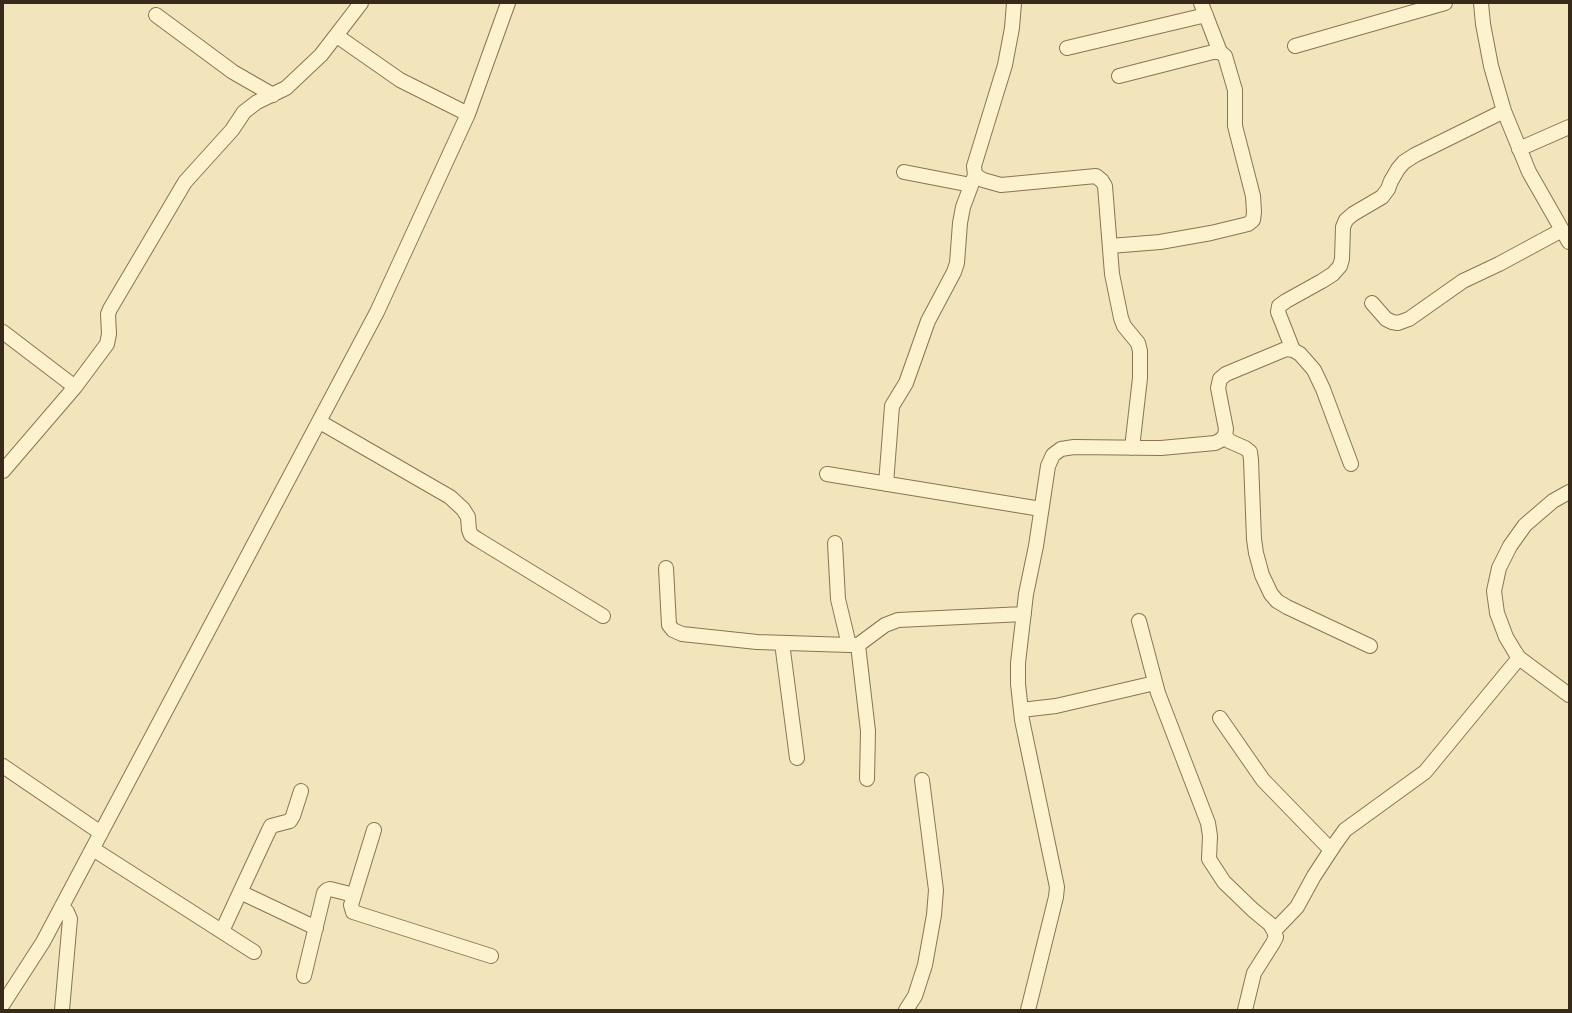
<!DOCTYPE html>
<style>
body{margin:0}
#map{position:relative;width:1572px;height:1013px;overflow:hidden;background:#f2e5bb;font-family:"Libre Baskerville",serif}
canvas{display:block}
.frame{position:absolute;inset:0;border:4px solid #372a1a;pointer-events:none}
</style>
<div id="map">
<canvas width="1572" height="1013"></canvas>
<div class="frame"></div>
</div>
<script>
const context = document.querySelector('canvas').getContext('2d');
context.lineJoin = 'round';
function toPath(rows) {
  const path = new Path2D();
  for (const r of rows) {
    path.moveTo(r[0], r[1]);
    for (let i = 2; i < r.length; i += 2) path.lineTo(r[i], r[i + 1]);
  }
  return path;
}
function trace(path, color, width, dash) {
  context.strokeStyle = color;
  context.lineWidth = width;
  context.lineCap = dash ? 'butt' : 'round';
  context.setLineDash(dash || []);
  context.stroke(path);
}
const street = toPath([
 [1014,3,1012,28,1005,65,974,166,975,175,983,180,1001,185,1096,176,1102,181,1105,186,1112,274,1121,318,1124,326,1138,343,1140,351,1140,378,1132,448],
 [1201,3,1220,52],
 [1481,3,1483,24,1491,66,1504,111,1529,172,1569,242],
 [156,15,233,72,273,95],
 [337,36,400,80,468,114],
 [1295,46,1445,3],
 [1067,48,1206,15],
 [1519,149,1569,127],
 [904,172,971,185],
 [1110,246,1160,242,1211,233,1248,224,1253,220,1254,212,1253,196,1235,126,1235,90,1225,56,1220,52,1213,52,1119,76],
 [1372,303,1386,319,1392,322,1398,323,1409,319,1463,281,1499,264,1562,230],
 [3,332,75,387],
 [1293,350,1278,312,1279,306,1286,301,1322,281,1333,274,1340,266,1342,259,1343,227,1346,220,1353,214,1382,197,1388,189,1391,181,1398,169,1404,162,1415,155,1504,111],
 [320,422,450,497,463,509,468,517,469,530,471,535,477,539,603,616],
 [1225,435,1229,441,1245,448,1250,452,1251,460,1254,539,1256,553,1262,575,1271,594,1277,601,1287,607,1370,646],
 [3,471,75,387,107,344,109,334,108,314,110,309,185,182,232,130,244,112,257,102,286,88,321,55,361,3],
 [827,474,1041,509],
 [886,484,892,406,906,383,928,321,954,272,957,263,960,223,963,207,975,175],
 [1569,492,1553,501,1525,525,1510,546,1499,568,1494,591,1497,613,1506,637,1515,652,1519,658,1569,695],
 [835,543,838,599,849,645],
 [666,568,669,625,673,630,682,634,757,642,849,645,858,645,885,625,898,620,1024,614],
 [1139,621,1158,693,1208,823,1210,836,1209,859,1224,882,1253,910,1270,924,1274,931,1276,937,1273,943,1254,973,1245,1010],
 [782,643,797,758],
 [858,645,868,731,867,779],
 [1021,710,1056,706,1155,683],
 [1220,718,1263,780,1331,850],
 [3,766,101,833],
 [374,830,351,905,353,912,491,956],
 [93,849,254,952],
 [240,892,316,928],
 [222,931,269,830,271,826,290,821,293,816,301,791],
 [1274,931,1297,907,1314,876,1335,844,1345,830,1425,772,1519,658],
 [304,976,324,893,327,890,330,889,354,895],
 [3,1004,43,942,377,312,468,114,508,3],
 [62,1010,70,919,67,912,62,906],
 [906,1010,915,996,925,965,934,915,936,890,922,780],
 [1028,1010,1056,897,1057,887,1022,720,1018,684,1018,663,1026,594,1036,546,1048,466,1053,455,1061,449,1074,447,1161,448,1215,443,1221,440,1225,435,1226,429,1218,388,1220,379,1226,374,1286,349,1293,350,1300,354,1314,370,1323,389,1351,464]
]);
trace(street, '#8a7453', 16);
trace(street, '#fcf2ce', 14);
</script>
